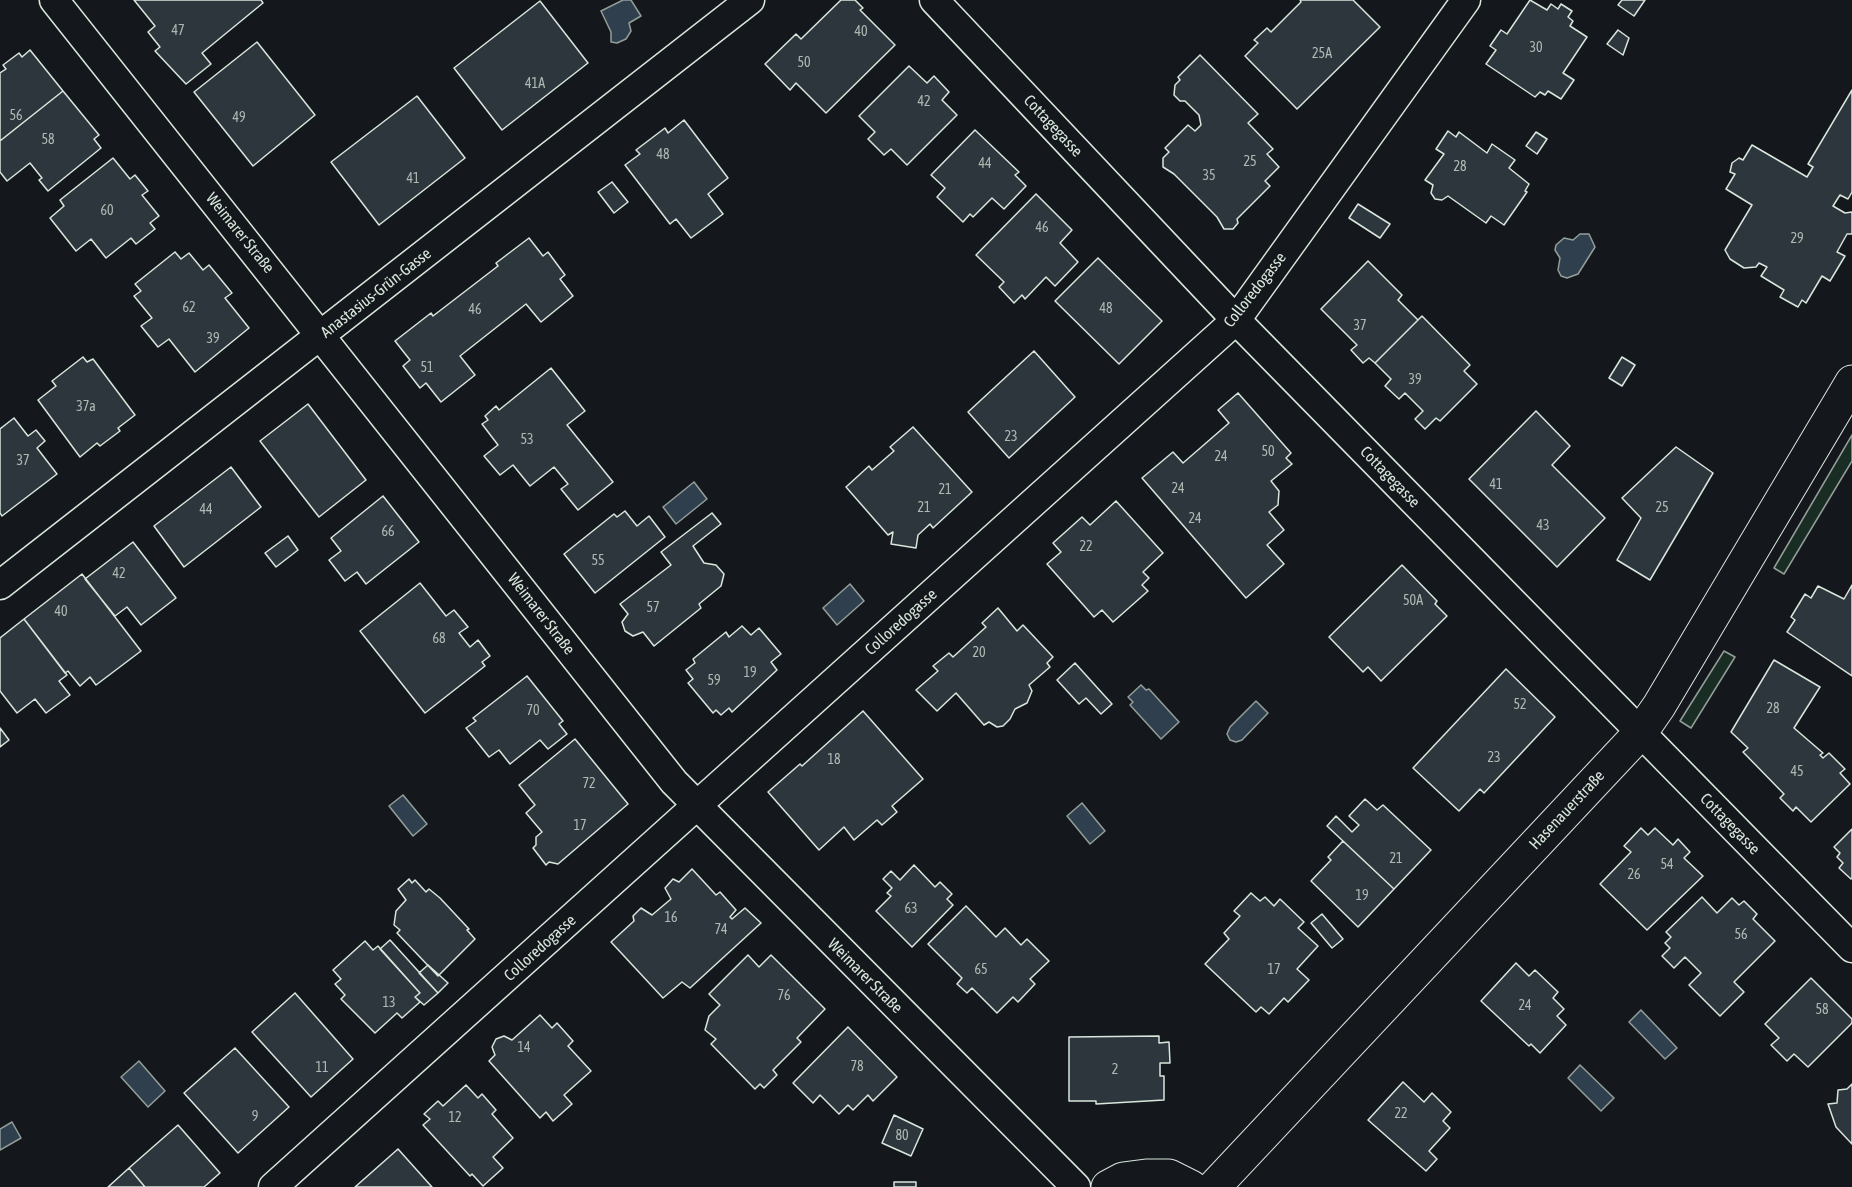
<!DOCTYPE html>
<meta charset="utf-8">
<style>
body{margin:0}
canvas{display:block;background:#14181c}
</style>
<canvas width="1852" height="1187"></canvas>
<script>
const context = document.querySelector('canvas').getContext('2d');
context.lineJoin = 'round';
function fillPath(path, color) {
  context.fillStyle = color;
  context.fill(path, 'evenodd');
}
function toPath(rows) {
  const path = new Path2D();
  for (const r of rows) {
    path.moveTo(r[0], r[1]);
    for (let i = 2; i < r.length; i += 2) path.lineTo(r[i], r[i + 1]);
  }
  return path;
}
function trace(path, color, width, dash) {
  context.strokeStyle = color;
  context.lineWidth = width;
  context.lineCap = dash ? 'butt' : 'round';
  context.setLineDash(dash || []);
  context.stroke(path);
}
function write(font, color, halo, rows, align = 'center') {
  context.font = font + ' "Asap Condensed",sans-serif';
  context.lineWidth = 4.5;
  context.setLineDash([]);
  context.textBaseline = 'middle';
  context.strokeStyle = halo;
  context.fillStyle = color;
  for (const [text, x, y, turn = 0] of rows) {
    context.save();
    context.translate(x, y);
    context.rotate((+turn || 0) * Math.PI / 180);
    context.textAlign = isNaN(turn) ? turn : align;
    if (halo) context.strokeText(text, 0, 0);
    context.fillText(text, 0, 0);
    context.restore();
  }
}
const green = toPath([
 [1852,435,1852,461,1784,574,1774,568,1852,435],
 [1724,651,1735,657,1691,728,1680,721,1724,651]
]);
const water = toPath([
 [623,0,631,0,641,16,629,23,631,31,626,39,617,43,611,42,611,32,601,11,623,0],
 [1580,234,1589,234,1595,247,1578,274,1567,278,1561,276,1558,270,1560,258,1555,250,1556,245,1564,238,1573,240,1580,234],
 [694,482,707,499,676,524,663,507,694,482],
 [850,584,864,601,837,625,823,608,850,584],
 [1141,685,1146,690,1149,689,1179,722,1161,739,1130,705,1133,702,1128,697,1141,685],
 [1256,701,1268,713,1242,740,1236,742,1230,740,1227,734,1230,727,1256,701],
 [403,795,427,824,413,836,389,806,403,795],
 [1082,803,1105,831,1090,844,1067,816,1082,803],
 [1641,1010,1677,1048,1665,1059,1629,1022,1641,1010],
 [139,1061,165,1091,148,1107,121,1077,139,1061],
 [1580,1065,1614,1098,1601,1111,1568,1078,1580,1065],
 [12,1122,21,1138,0,1150,0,1129,12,1122]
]);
const building = toPath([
 [134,0,261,0,263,3,202,53,211,64,186,84,155,51,160,47,148,32,155,26,134,0],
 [841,0,855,0,863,8,860,10,895,45,826,113,796,83,790,90,765,64,796,34,801,39,841,0],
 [1300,0,1353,0,1380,27,1297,109,1245,56,1258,43,1254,40,1267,28,1271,32,1301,2,1300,0],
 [1530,0,1547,10,1551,4,1558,9,1561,4,1572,11,1568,17,1573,21,1570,26,1587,37,1563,73,1574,80,1561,99,1548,91,1545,95,1540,92,1535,97,1486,64,1496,50,1490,46,1501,30,1507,34,1530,0],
 [1622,0,1645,0,1634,16,1618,5,1622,0],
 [540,1,588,63,502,130,454,68,540,1],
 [1618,30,1629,38,1623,55,1607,44,1618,30],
 [257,42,315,115,253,166,194,92,257,42],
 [30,50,63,91,0,141,0,73,6,69,3,65,19,53,22,57,30,50],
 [1200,55,1258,114,1248,123,1273,149,1267,154,1279,167,1265,181,1270,186,1237,219,1238,223,1233,229,1224,229,1217,217,1174,174,1163,167,1163,158,1169,152,1165,148,1188,125,1195,131,1201,125,1199,115,1185,101,1180,101,1174,95,1175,85,1180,80,1178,77,1200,55],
 [909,66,927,83,934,76,949,92,942,100,957,115,907,165,891,149,884,155,868,139,875,132,859,116,909,66],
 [1852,90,1852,192,1848,199,1840,195,1833,206,1845,213,1852,212,1852,234,1847,234,1837,252,1845,256,1830,281,1822,276,1806,303,1802,300,1798,307,1780,297,1784,290,1761,276,1767,267,1759,263,1756,267,1744,268,1730,259,1725,250,1752,205,1726,189,1735,174,1730,172,1732,163,1739,158,1743,160,1752,145,1807,177,1813,167,1808,164,1852,90],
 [63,91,99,135,94,139,101,148,48,191,39,180,42,178,30,163,7,181,0,172,0,141,63,91],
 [417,96,465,158,379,225,331,162,417,96],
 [684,120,728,178,708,194,723,214,691,238,676,219,670,224,625,165,640,154,636,150,665,128,668,133,684,120],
 [975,130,1019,172,1015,175,1026,186,1004,209,992,198,973,217,970,214,963,222,937,197,945,188,931,175,975,130],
 [1448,131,1456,137,1459,132,1487,153,1492,144,1515,160,1509,168,1529,184,1525,191,1527,192,1504,225,1491,216,1486,223,1448,196,1442,200,1435,199,1431,193,1433,185,1425,180,1444,154,1436,149,1448,131],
 [1536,132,1547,139,1537,154,1526,146,1536,132],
 [113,158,130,179,135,175,148,191,142,195,159,216,150,223,155,229,136,244,131,238,106,258,91,239,76,251,50,218,64,206,60,200,113,158],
 [612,182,628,202,614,213,598,192,612,182],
 [1036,194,1072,230,1060,243,1078,262,1055,286,1046,277,1025,299,1022,295,1014,303,999,287,1004,282,976,255,1036,194],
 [1358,204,1390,224,1380,238,1349,218,1358,204],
 [529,238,543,256,548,252,565,275,560,279,573,296,541,322,526,304,460,356,475,375,441,402,426,383,420,388,403,366,410,360,395,341,431,313,433,316,498,266,496,263,529,238],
 [175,252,181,259,189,253,203,270,209,265,232,293,225,298,249,328,195,372,169,339,158,347,141,326,152,318,134,296,141,291,135,284,175,252],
 [1098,258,1162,321,1119,364,1055,301,1098,258],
 [1368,261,1402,295,1398,300,1418,320,1375,363,1369,358,1363,363,1351,350,1357,345,1321,309,1368,261],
 [1422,316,1470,365,1464,371,1477,384,1440,421,1436,418,1425,429,1415,419,1423,411,1405,393,1399,399,1385,386,1391,379,1375,363,1422,316],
 [1034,351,1075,397,1009,458,968,412,1034,351],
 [83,357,87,362,93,359,135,415,118,428,120,431,100,446,97,443,80,457,38,400,56,386,52,381,83,357],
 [1622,357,1635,365,1622,386,1609,378,1622,357],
 [551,368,585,411,567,425,613,482,578,510,561,489,568,484,554,467,530,486,513,465,500,475,484,456,498,445,482,424,488,420,485,416,496,406,499,410,551,368],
 [1238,393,1291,453,1286,458,1292,464,1271,481,1279,491,1278,505,1269,512,1284,530,1267,545,1284,564,1246,598,1142,478,1173,452,1183,463,1229,423,1218,410,1238,393],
 [308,404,366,480,319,517,260,441,308,404],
 [1536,411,1570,446,1552,465,1605,518,1557,567,1469,479,1536,411],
 [14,418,28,436,36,430,45,441,37,448,57,474,2,516,0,513,0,429,14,418],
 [913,427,972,492,933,528,930,524,918,535,916,548,891,544,893,532,888,535,846,487,869,466,872,470,894,451,890,447,913,427],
 [1676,447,1713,473,1650,580,1617,560,1641,518,1622,498,1676,447],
 [231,467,261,507,184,567,154,526,231,467],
 [383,496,419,542,366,584,357,572,345,581,329,560,341,551,331,538,383,496],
 [1116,501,1163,553,1143,572,1149,578,1142,585,1148,591,1113,622,1102,610,1094,617,1047,564,1061,552,1053,543,1082,517,1090,525,1116,501],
 [625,511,637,526,649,516,665,537,595,593,564,554,614,514,617,517,625,511],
 [712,513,721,524,693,546,704,563,716,565,724,574,721,586,699,604,701,608,654,646,643,632,633,636,625,631,622,622,628,614,620,604,671,565,661,552,712,513],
 [288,536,298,550,276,567,265,553,288,536],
 [133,542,176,598,141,625,127,607,115,616,85,579,133,542],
 [1402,565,1437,601,1435,604,1447,616,1381,681,1368,667,1363,672,1329,637,1402,565],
 [82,574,141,651,96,685,90,677,80,686,68,671,65,673,24,619,82,574],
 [420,583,446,616,454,610,468,627,459,633,470,647,478,640,490,656,482,662,485,666,425,713,360,631,420,583],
 [1852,585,1852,676,1787,632,1795,620,1791,617,1805,594,1811,598,1818,586,1844,599,1852,585],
 [998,608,1017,631,1023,625,1053,657,1047,663,1050,667,1029,685,1032,691,1027,703,1015,709,1010,719,1003,726,997,727,989,722,984,725,956,693,937,711,916,690,938,671,933,666,949,653,953,657,986,627,982,623,998,608],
 [24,619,67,675,59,681,70,695,46,713,35,699,17,713,0,691,0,638,24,619],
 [742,626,751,635,759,628,781,654,771,662,777,670,732,712,729,708,721,715,716,710,713,713,688,683,693,679,686,670,695,663,693,659,726,632,729,637,742,626],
 [1774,660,1820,687,1794,728,1823,753,1820,755,1823,758,1829,753,1845,769,1840,773,1850,784,1811,822,1796,807,1793,811,1780,798,1784,794,1743,752,1748,748,1731,732,1774,660],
 [1075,663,1112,704,1101,714,1086,698,1079,704,1057,680,1075,663],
 [1506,669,1555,717,1484,793,1480,789,1459,811,1413,768,1506,669],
 [527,676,563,721,559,724,567,734,548,749,540,740,510,764,499,750,489,757,466,728,476,721,473,718,527,676],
 [863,711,923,779,892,806,897,812,882,825,877,820,854,840,844,827,819,850,768,792,800,764,802,766,863,711],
 [0,728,9,740,0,747,0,728],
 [575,739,628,804,558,864,549,862,546,865,533,848,536,845,536,837,542,832,526,813,535,805,519,785,575,739],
 [1365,799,1377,810,1383,805,1431,850,1394,889,1327,826,1336,816,1352,832,1359,825,1349,816,1365,799],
 [1641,828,1648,835,1655,828,1673,845,1678,839,1690,852,1684,858,1703,876,1647,930,1600,884,1631,852,1624,846,1641,828],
 [1852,829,1852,878,1851,879,1839,868,1843,863,1837,857,1840,853,1834,847,1852,829],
 [1343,841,1394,889,1358,927,1311,881,1331,860,1328,857,1343,841],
 [914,865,935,887,940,882,952,894,947,899,953,905,912,947,876,911,891,896,887,893,892,888,883,879,891,871,900,880,914,865],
 [692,869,716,895,720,892,736,910,730,917,732,919,745,908,761,923,690,988,682,982,663,998,611,942,634,921,633,916,641,908,652,915,671,899,665,888,673,879,679,882,692,869],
 [409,879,412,883,415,880,426,892,429,889,440,898,469,929,467,930,475,939,438,976,397,933,400,930,394,925,396,911,406,900,398,889,409,879],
 [1251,893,1260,901,1265,897,1274,906,1280,899,1304,922,1298,928,1318,946,1297,969,1309,980,1288,1002,1284,998,1269,1014,1261,1007,1256,1012,1205,964,1229,939,1224,933,1240,916,1234,911,1251,893],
 [1702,897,1717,913,1732,898,1739,905,1744,901,1757,914,1753,919,1775,941,1734,982,1744,992,1720,1016,1689,985,1701,973,1685,957,1674,968,1662,956,1670,948,1665,943,1671,937,1666,932,1702,897],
 [966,906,996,937,1005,928,1021,945,1027,939,1049,961,1030,979,1035,984,1018,1002,1013,997,997,1013,972,988,967,993,957,984,962,978,928,944,966,906],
 [1322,914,1343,939,1332,948,1311,923,1322,914],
 [390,940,438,993,424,1005,415,997,420,993,380,949,390,940],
 [365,941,373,950,378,946,420,993,415,997,420,1002,402,1018,397,1013,375,1033,341,999,345,995,335,984,341,979,333,970,365,941],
 [748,955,759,967,771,955,825,1009,797,1038,801,1042,773,1070,777,1075,764,1088,760,1084,755,1089,711,1044,716,1039,705,1030,709,1016,720,1005,709,994,748,955],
 [1516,963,1529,976,1535,970,1558,992,1553,998,1564,1009,1557,1016,1566,1025,1540,1053,1531,1044,1529,1046,1481,1001,1516,963],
 [428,965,448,983,438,993,419,973,428,965],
 [1811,978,1852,1019,1852,1023,1808,1067,1794,1054,1787,1061,1771,1045,1779,1038,1765,1024,1811,978],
 [295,993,353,1059,311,1097,252,1032,295,993],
 [540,1015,552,1028,557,1023,573,1041,568,1046,591,1071,564,1095,572,1104,553,1121,546,1112,540,1118,489,1061,495,1055,492,1047,496,1039,504,1036,512,1040,540,1015],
 [848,1027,897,1077,873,1101,868,1095,853,1110,848,1105,839,1114,820,1095,813,1103,793,1083,848,1027],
 [1159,1036,1159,1043,1169,1042,1170,1063,1160,1063,1160,1076,1164,1076,1164,1100,1096,1104,1096,1101,1069,1101,1069,1037,1159,1036],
 [235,1048,289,1107,238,1153,184,1093,235,1048],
 [1403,1082,1424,1102,1432,1093,1451,1112,1443,1121,1450,1128,1429,1151,1437,1159,1426,1171,1368,1120,1403,1082],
 [1852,1084,1852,1144,1836,1127,1828,1104,1837,1103,1838,1090,1847,1089,1852,1084],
 [466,1085,478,1098,482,1094,496,1110,492,1114,513,1138,493,1157,503,1168,483,1186,472,1174,470,1176,423,1125,430,1119,424,1114,438,1101,443,1106,466,1085],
 [894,1115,923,1129,911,1156,882,1143,894,1115],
 [178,1125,220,1173,204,1187,145,1187,129,1168,178,1125],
 [398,1149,432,1187,355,1187,398,1149],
 [129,1168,145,1187,108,1187,129,1168],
 [894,1182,916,1182,916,1187,894,1187,894,1182]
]);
const street = toPath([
 [54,0,674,782,1076,1187],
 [934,0,1236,320,1852,948],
 [0,585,750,0],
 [273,1187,1236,320,1466,0]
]);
const secondary = toPath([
 [1108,1187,1123,1179,1146,1176,1169,1176,1191,1187],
 [1214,1187,1641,732,1659,706,1852,382]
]);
const numberNames = [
 ["47",178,31],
 ["40",861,32],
 ["30",1536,48],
 ["25A",1322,54],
 ["50",804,63],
 ["41A",535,84],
 ["42",924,102],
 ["56",16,116],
 ["49",239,118],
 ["58",48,140],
 ["48",663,155],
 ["25",1250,162],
 ["44",985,164],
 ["28",1460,167],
 ["35",1209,176],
 ["41",413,179],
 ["60",107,211],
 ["46",1042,228],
 ["29",1797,239],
 ["62",189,308],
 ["48",1106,309],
 ["46",475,310],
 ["37",1360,326],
 ["39",213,339],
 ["51",427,368],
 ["39",1415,380],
 ["37a",86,407],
 ["23",1011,437],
 ["53",527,440],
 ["50",1268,452],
 ["24",1221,457],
 ["37",23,461],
 ["41",1496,485],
 ["24",1178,489],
 ["21",945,490],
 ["21",924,508],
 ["25",1662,508],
 ["44",206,510],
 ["24",1195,519],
 ["43",1543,526],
 ["66",388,532],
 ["22",1086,547],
 ["55",598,561],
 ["42",119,574],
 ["50A",1413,601],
 ["57",653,608],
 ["40",61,612],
 ["68",439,639],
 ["20",979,653],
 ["19",750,673],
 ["59",714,681],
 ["52",1520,705],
 ["28",1773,709],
 ["70",533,711],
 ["23",1494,758],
 ["18",834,760],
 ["45",1797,772],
 ["72",589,784],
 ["17",580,826],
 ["21",1396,859],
 ["54",1667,865],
 ["26",1634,875],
 ["19",1362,896],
 ["63",911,909],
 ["16",671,918],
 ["74",721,930],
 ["56",1741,935],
 ["65",981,970],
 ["17",1274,970],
 ["76",784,996],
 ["13",389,1003],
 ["24",1525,1006],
 ["58",1822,1010],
 ["14",524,1048],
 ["78",857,1067],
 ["11",322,1068],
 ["2",1115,1070],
 ["22",1401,1114],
 ["9",255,1117],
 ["12",455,1118],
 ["80",902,1136]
];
const streetNames = [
 ["Cottagegasse",1053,126,47],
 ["Weimarer Straße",240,233,51],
 ["Colloredogasse",1255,290,-52],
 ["Anastasius-Grün-Gasse",376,293,-38],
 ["Cottagegasse",1390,477,46],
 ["Weimarer Straße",541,614,52],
 ["Colloredogasse",901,622,-42],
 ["Hasenauerstraße",1567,810,-47],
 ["Cottagegasse",1730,824,46],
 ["Colloredogasse",540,948,-42],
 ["Weimarer Straße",865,976,45]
];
fillPath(green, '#1a2d24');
trace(green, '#939e99', 1.5);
fillPath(water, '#2f3f4d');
trace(water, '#939e99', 1.5);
fillPath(building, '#2c363c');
trace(building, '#d8e6dc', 1.5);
trace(street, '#d8e6dc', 31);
trace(secondary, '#d8e6dc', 35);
trace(street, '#14181c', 28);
trace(secondary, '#14181c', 33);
write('14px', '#adbab4', null, numberNames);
write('16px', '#d8e6dc', '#14181c', streetNames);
</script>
